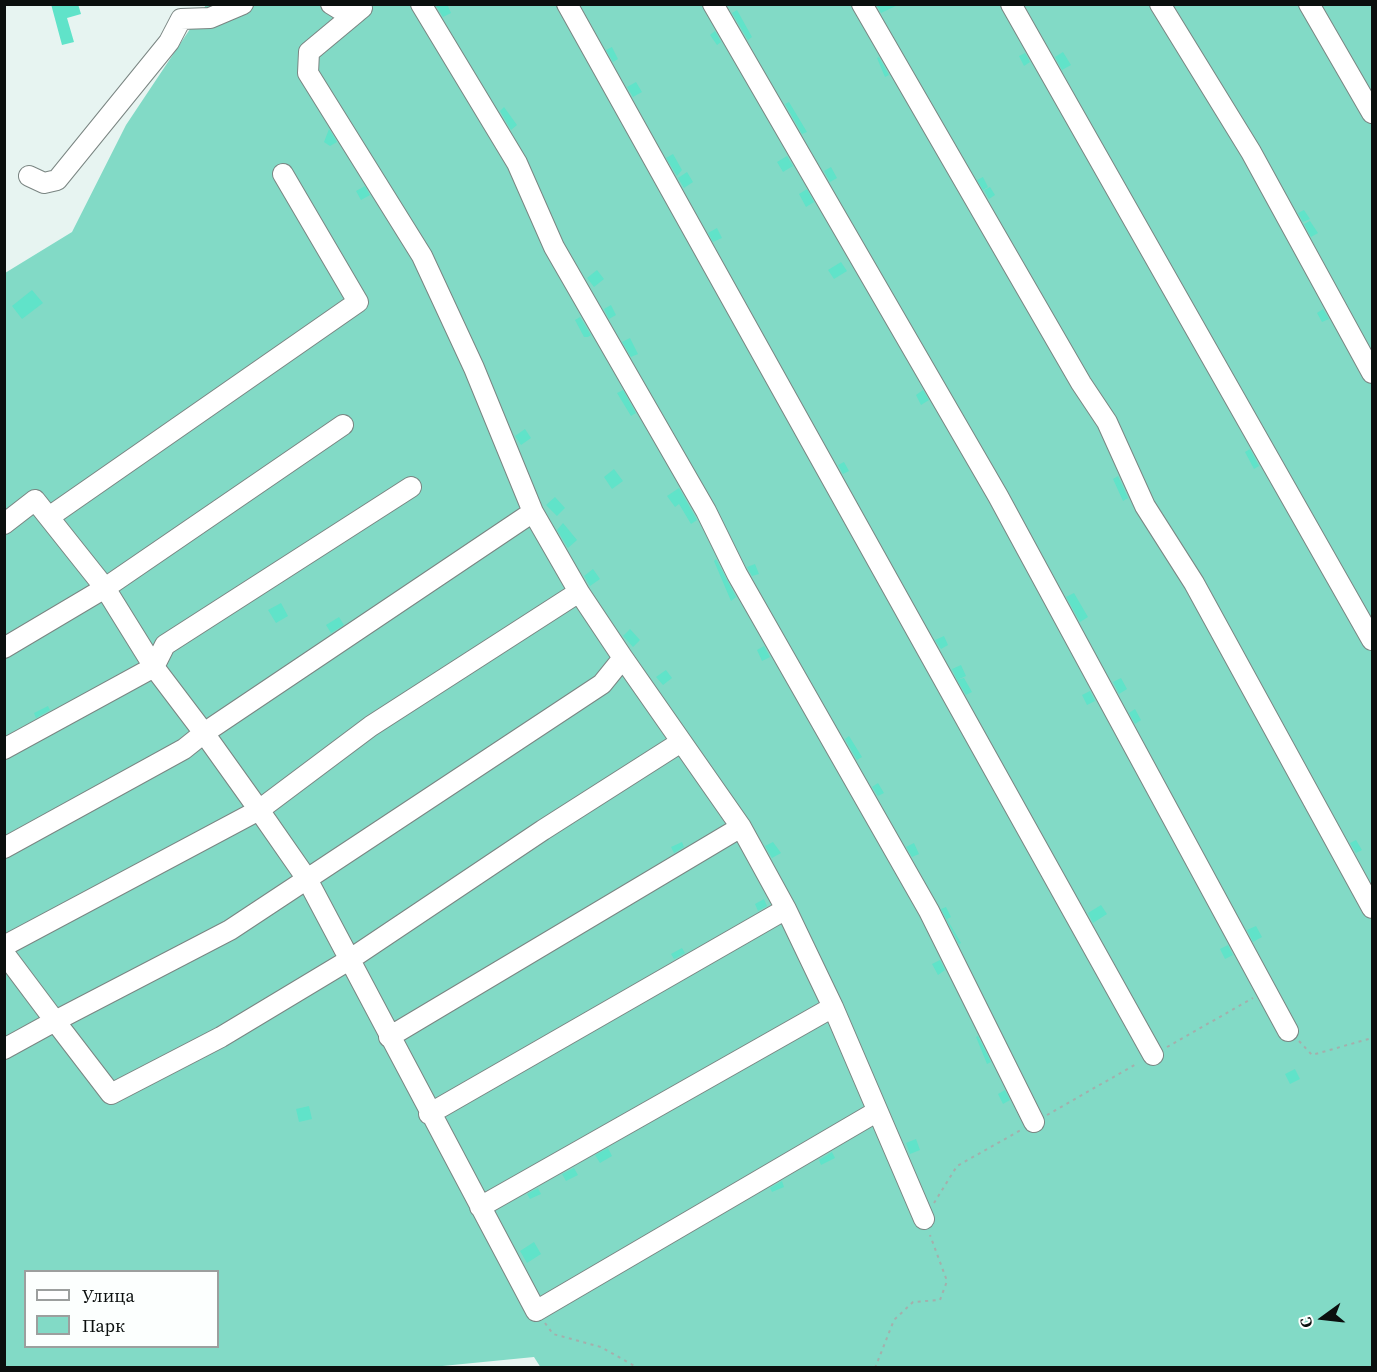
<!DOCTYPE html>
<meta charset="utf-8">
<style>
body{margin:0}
#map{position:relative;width:1377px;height:1372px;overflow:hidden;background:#e7f4f1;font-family:"Source Serif 4",serif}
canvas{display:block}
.frame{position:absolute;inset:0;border:6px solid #0b0f0e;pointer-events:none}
.legend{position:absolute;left:24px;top:1270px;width:195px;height:78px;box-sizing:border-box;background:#fcfffe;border:2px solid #9c9f9e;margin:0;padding:8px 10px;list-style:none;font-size:18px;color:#0b0f0e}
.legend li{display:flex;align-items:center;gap:12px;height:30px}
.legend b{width:30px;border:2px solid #9c9f9e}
.north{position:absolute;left:1293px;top:1288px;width:60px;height:60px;-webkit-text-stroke:4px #fcfffe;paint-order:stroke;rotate:255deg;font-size:16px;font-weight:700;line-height:24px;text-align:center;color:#0b0f0e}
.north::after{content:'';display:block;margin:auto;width:21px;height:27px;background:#0b0f0e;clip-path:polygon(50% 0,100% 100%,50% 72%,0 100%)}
</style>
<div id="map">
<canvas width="1377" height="1372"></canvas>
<div class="frame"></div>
<ul class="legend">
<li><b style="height:8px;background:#fff"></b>Улица</li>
<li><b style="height:16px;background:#82dac6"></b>Парк</li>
</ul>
<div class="north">С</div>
</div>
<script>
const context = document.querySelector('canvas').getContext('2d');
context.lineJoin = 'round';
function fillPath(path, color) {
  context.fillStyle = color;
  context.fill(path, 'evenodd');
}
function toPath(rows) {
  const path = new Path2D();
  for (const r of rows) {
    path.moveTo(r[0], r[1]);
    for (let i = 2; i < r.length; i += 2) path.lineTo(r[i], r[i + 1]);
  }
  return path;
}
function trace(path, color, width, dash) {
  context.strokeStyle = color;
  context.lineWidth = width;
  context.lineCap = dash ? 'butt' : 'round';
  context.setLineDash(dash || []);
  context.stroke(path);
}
const green = toPath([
 [206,5,1372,5,1372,1367,541,1368,534,1357,422,1368,5,1368,5,273,72,232,126,125],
 [26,1272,218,1272,218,1346,26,1346]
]);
const building = toPath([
 [51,4,78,4,81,14,67,18,74,42,62,45],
 [435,4,447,4,451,13,443,17],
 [876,4,900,4,881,13],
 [737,10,752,37,748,40,732,13],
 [715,31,721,42,717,45,710,35],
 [612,47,618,59,613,62,606,50],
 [1063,52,1071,65,1062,70,1055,57],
 [1025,53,1030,62,1024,66,1019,56],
 [879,57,889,75,885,77,877,58],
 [636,82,642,92,633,97,627,87],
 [789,102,807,132,802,134,785,104],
 [504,107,517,125,511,130,500,111],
 [329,129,337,142,330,146,324,142],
 [673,154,682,170,677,176,666,158],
 [787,156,793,166,783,172,777,162],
 [831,167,837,178,830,182,824,171],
 [687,172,693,182,684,188,678,178],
 [983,177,988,187,983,190,977,180],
 [365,186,370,195,361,200,356,191],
 [990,187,995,195,989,199,984,190],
 [807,189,814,202,806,207,799,194],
 [1304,210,1310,219,1303,222,1298,213],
 [1310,221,1318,233,1311,237,1304,224],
 [717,228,722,238,713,242,708,233],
 [841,262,847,271,834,279,828,270],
 [597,270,604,279,594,287,587,278],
 [32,290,43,303,22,319,12,306],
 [611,305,616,315,609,319,604,309],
 [1323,309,1329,319,1322,322,1317,313],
 [580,317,591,335,588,337,584,337,575,320],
 [630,338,638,354,631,357,622,342],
 [623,390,636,413,631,416,617,393],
 [923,390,929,400,921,405,916,395],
 [525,429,531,438,521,445,515,436],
 [1250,449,1259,466,1254,469,1245,452],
 [844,462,849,471,843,474,838,465],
 [614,469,623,481,612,489,604,477],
 [1118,476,1128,498,1123,501,1113,479],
 [679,488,697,520,691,524,679,504,675,507,667,496],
 [555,497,565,508,557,516,546,505],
 [563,523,577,540,568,548,557,530],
 [716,559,736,597,731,601,714,561],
 [755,564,759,574,752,576,747,567],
 [593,569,600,579,590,586,584,576],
 [1074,593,1088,617,1080,622,1066,597],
 [281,603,288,616,276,623,268,610],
 [339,617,344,625,331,633,326,625],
 [630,629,640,640,633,647,623,636],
 [944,636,948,645,941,649,935,640],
 [764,646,770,657,762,661,757,650],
 [961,665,966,676,957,680,952,669],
 [666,670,672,678,663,685,656,677],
 [964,678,972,692,966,695,957,680],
 [1121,678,1127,689,1119,694,1113,682],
 [1090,691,1095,701,1087,705,1082,695],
 [48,706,50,710,36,718,34,713],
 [1135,709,1141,720,1135,724,1129,713],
 [849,736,862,757,857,760,845,739],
 [878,783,884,793,878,796,872,787],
 [1356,840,1362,850,1356,853,1350,843],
 [682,842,684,847,674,853,671,847],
 [773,842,781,853,772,858,765,846],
 [914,843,919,854,912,857,906,847],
 [764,899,767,906,758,911,755,904],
 [1101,905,1107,914,1093,923,1088,913],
 [946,907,951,917,947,919,961,943,959,944,941,909],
 [1256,926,1262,937,1253,942,1247,930],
 [1228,945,1233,955,1225,959,1220,949],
 [682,948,685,953,674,959,671,954],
 [940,960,945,970,938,975,932,964],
 [978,1036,991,1062,987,1064,976,1037],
 [1295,1069,1300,1079,1290,1084,1285,1074],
 [1005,1090,1010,1100,1003,1104,998,1094],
 [309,1106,312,1119,299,1122,296,1109],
 [916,1139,920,1150,910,1154,906,1143],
 [608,1148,612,1156,600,1163,595,1155],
 [832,1152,835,1158,821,1165,819,1160],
 [574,1168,578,1175,566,1181,562,1174],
 [782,1181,784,1187,772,1192,770,1188],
 [538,1188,541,1194,530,1199,527,1194],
 [534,1242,541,1254,527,1263,520,1251]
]);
const path = toPath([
 [1299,1041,1312,1055,1372,1038],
 [1167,1047,1253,998],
 [1047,1115,1138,1063],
 [934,1203,957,1166,1021,1130],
 [545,1323,553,1334,601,1347,638,1368],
 [875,1368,894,1320,913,1302,940,1300,947,1281,930,1235]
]);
const minor = toPath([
 [331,4,344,12,357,12,362,8],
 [421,4,517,163,554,247,706,511,737,574,929,911,1034,1122],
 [567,4,1153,1055],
 [713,4,998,496,1288,1031],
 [862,4,1081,383,1107,422,1145,506,1194,583,1372,908],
 [1011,4,1372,640],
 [1160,4,1251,152,1372,373],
 [1309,4,1372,113],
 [357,12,309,52,308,73,422,256,474,368,533,512],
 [29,176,44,183,57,180,169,42,181,19,210,18,243,4],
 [49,517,358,302,283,174],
 [4,524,35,500,105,588,343,425],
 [579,592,623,658,602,684,230,930,55,1021,111,1094,221,1037,349,960,543,830,681,742],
 [4,648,105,588,154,667,204,733,184,749,4,848],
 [623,658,741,827,786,909,833,1007,924,1219],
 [4,749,154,667,165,645,411,487],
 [4,946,259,810,371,726,579,592,533,512,204,733,259,810,307,879,536,1311,876,1112],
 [4,953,55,1021,4,1049],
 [389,1037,741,827],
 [429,1114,786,909],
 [480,1207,833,1007]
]);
fillPath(green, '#82dac6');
fillPath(building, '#60e3c9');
trace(minor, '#7a8582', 22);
trace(path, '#a4afac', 2, [3, 4.5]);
trace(minor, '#fff', 20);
</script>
